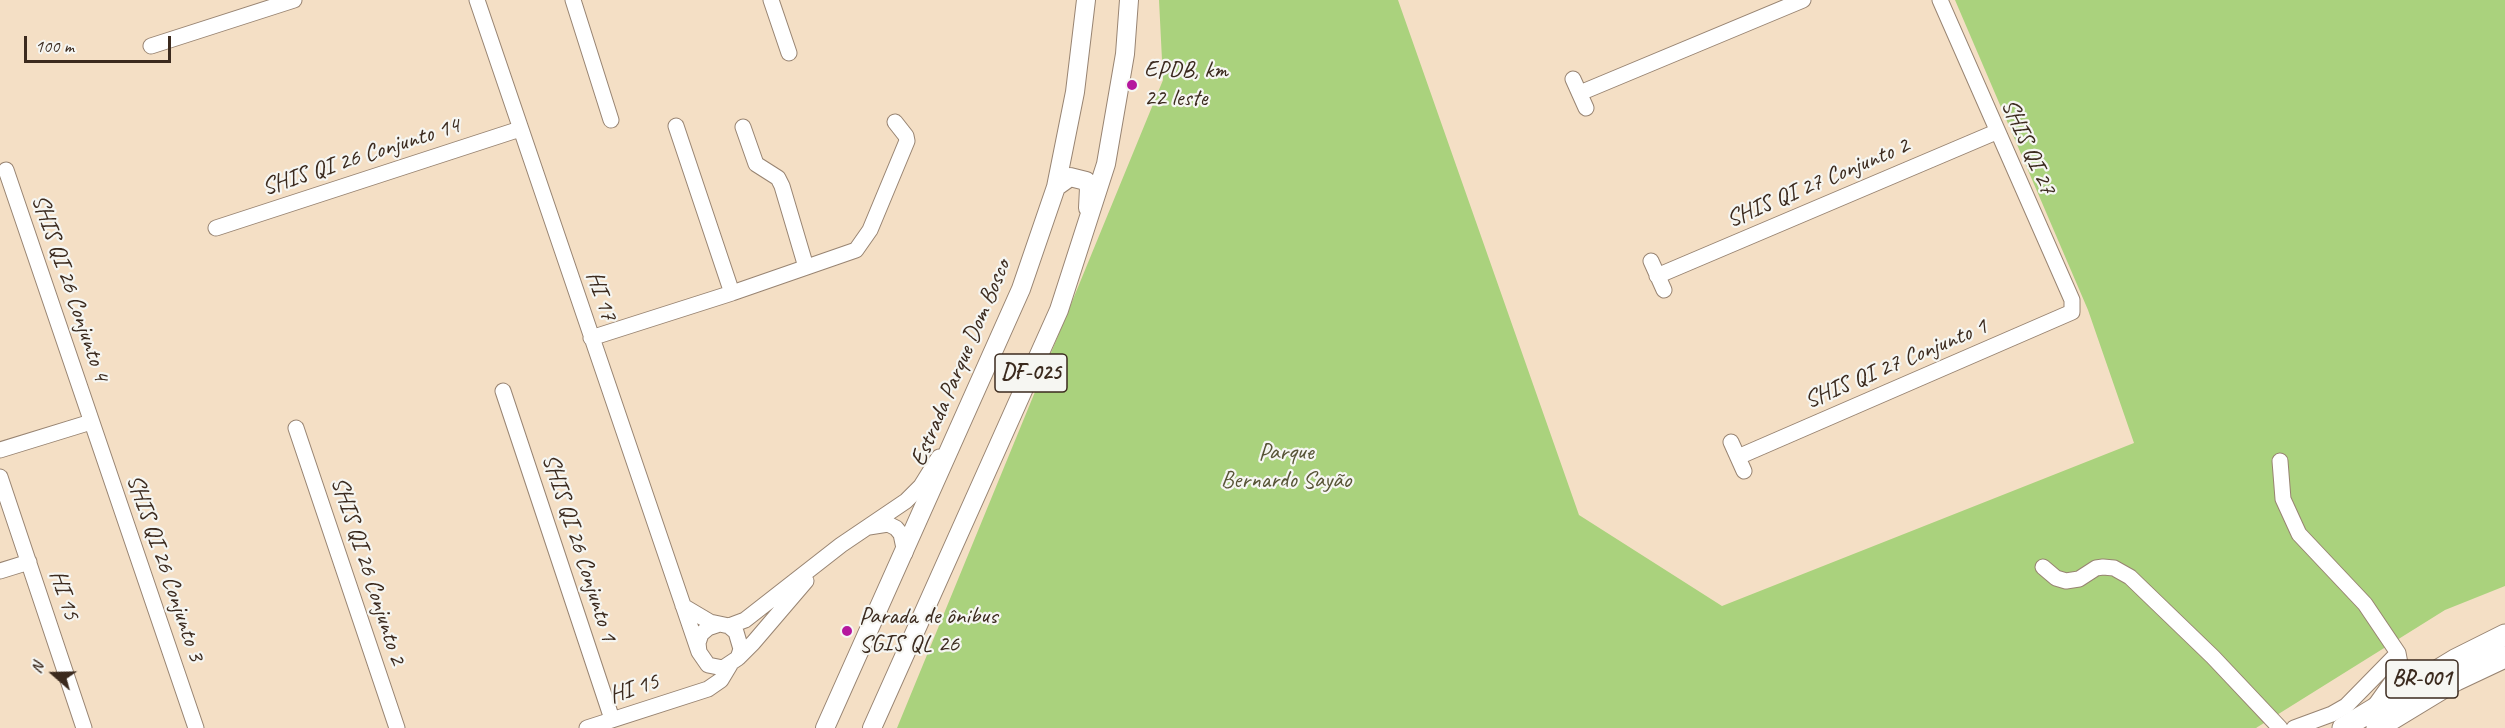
<!DOCTYPE html>
<meta charset="utf-8">
<style>
body{margin:0}
#map{position:relative;width:2505px;height:728px;overflow:hidden;background:#f4dfc5;font-family:Caveat,sans-serif}
canvas{display:block}
.north{position:absolute;left:24px;top:644px;width:60px;height:60px;-webkit-text-stroke:4px #f6f6f2;paint-order:stroke;rotate:290deg;font-size:16px;font-weight:700;line-height:24px;text-align:center;color:#3b2a1e}
.north::after{content:'';display:block;margin:auto;width:21px;height:27px;background:#3b2a1e;clip-path:polygon(50% 0,100% 100%,50% 72%,0 100%)}
.scale{position:absolute;left:24px;top:36px;width:147px;height:27px;box-sizing:border-box;border:3px solid #3b2a1e;border-top:0;padding-left:8px;font-size:18px;line-height:21px;white-space:nowrap;color:#3b2a1e;-webkit-text-stroke:4px #f6f6f2;paint-order:stroke}
</style>
<div id="map">
<canvas width="2505" height="728"></canvas>
<div class="north">N</div>
<div class="scale">100 m</div>
</div>
<script>
const context = document.querySelector('canvas').getContext('2d');
context.lineJoin = 'round';
function fillPath(path, color) {
  context.fillStyle = color;
  context.fill(path, 'evenodd');
}
function toPath(rows) {
  const path = new Path2D();
  for (const r of rows) {
    path.moveTo(r[0], r[1]);
    for (let i = 2; i < r.length; i += 2) path.lineTo(r[i], r[i + 1]);
  }
  return path;
}
function trace(path, color, width, dash) {
  context.strokeStyle = color;
  context.lineWidth = width;
  context.lineCap = dash ? 'butt' : 'round';
  context.setLineDash(dash || []);
  context.stroke(path);
}
function write(font, color, halo, rows, align = 'center') {
  context.font = font + ' Caveat,sans-serif';
  context.lineWidth = 4.5;
  context.setLineDash([]);
  context.textBaseline = 'middle';
  context.strokeStyle = halo;
  context.fillStyle = color;
  for (const [text, x, y, turn = 0] of rows) {
    context.save();
    context.translate(x, y);
    context.rotate((+turn || 0) * Math.PI / 180);
    context.textAlign = isNaN(turn) ? turn : align;
    if (halo) context.strokeText(text, 0, 0);
    context.fillText(text, 0, 0);
    context.restore();
  }
}
const green = toPath([
 [1159,0,1398,0,1579,515,1722,606,2134,443,2088,310,1955,0,2505,0,2505,586,2445,610,2256,728,897,728,1163,80]
]);
const minor = toPath([
 [477,0,699,652],
 [573,0,611,120],
 [771,0,789,53],
 [151,46,294,0],
 [1573,79,1586,108],
 [1580,93,1803,0],
 [676,126,732,293],
 [743,127,756,164,778,178,782,186,806,267],
 [6,170,196,728],
 [216,228,520,129],
 [1651,261,1664,290],
 [1657,276,1996,132],
 [591,338,732,293,856,250,870,230,907,141,906,136,895,122],
 [503,391,612,719],
 [296,428,397,728],
 [1731,442,1744,471],
 [0,450,91,422],
 [1738,457,2072,312,2072,300,1940,0],
 [2280,461,2283,499,2299,534,2365,604,2398,653,2401,669,2376,704],
 [0,477,84,728],
 [869,527,888,524,896,528,901,534,905,553],
 [2043,567,2056,578,2066,581,2079,579,2096,568,2103,567,2114,568,2130,577,2213,657,2280,728],
 [0,571,29,562],
 [683,606,710,622,729,626,736,632,741,649,738,658,723,668,708,665,699,652,698,643,701,634,708,628,717,625],
 [729,626,745,620,841,545,906,501,921,486,939,457],
 [738,658,753,643,806,581],
 [587,728,708,689,721,680,730,665],
 [2294,728,2332,714,2346,706,2398,653]
]);
const major = toPath([
 [1056,187,1070,177,1086,181,1089,188,1088,208],
 [825,728,1021,289,1056,187,1075,92,1086,0],
 [872,728,1059,310,1106,164,1125,54,1129,0]
]);
const highway = toPath([
 [2343,728,2455,660,2505,635],
 [2377,728,2456,680,2505,657]
]);
const markers = [
 [1132,85,6,"#b5179e"],
 [847,631,6,"#b5179e"]
];
const shields = [
 [1031,373,72],
 [2422,679,72]
];
const shieldNames = [
 ["DF-025",1031,373],
 ["BR-001",2422,679]
];
const poiNames = [
 ["EPDB, km",1144,71],
 ["22 leste",1144,99],
 ["Parada de ônibus",859,617],
 ["SGIS QL 26",859,645]
];
const streetNames = [
 ["SHIS QI 27",2028,147,66],
 ["SHIS QI 26 Conjunto 14",361,157,-18],
 ["SHIS QI 27 Conjunto 2",1818,183,-23],
 ["SHIS QI 26 Conjunto 4",70,288,71],
 ["HI 17",601,296,71],
 ["Estrada Parque Dom Bosco",961,363,-67],
 ["SHIS QI 27 Conjunto 1",1896,364,-23],
 ["SHIS QI 26 Conjunto 1",579,548,72],
 ["SHIS QI 26 Conjunto 3",165,568,71],
 ["SHIS QI 26 Conjunto 2",368,571,72],
 ["HI 15",64,595,72],
 ["HI 15",634,689,-18]
];
const parkNames = [
 ["Parque",1286,453],
 ["Bernardo Sayão",1286,481]
];
fillPath(green, '#aad27d');
trace(minor, '#988472', 17);
trace(major, '#988472', 20);
trace(highway, '#988472', 23);
trace(minor, '#fff', 15);
trace(major, '#fff', 18);
trace(highway, '#fff', 21);
for (const [x, y, r, color] of markers) {
  const dot = new Path2D();
  dot.arc(x, y, r, 0, 2 * Math.PI);
  context.fillStyle = color;
  context.fill(dot);
  trace(dot, '#f6f6f2', 2);
}
for (const [x, y, w] of shields) {
  const box = new Path2D();
  box.roundRect(x - w / 2, y - 19, w, 38, 4.5);
  context.fillStyle = '#f6f6f2';
  context.fill(box);
  trace(box, '#3b2a1e', 1.5);
}
write('bold 22px', '#3b2a1e', null, shieldNames);
write('24px', '#3b2a1e', '#f6f6f2', poiNames, 'left');
write('24px', '#3b2a1e', '#f6f6f2', streetNames);
write('24px', '#575436', '#f6f6f2', parkNames);
</script>
